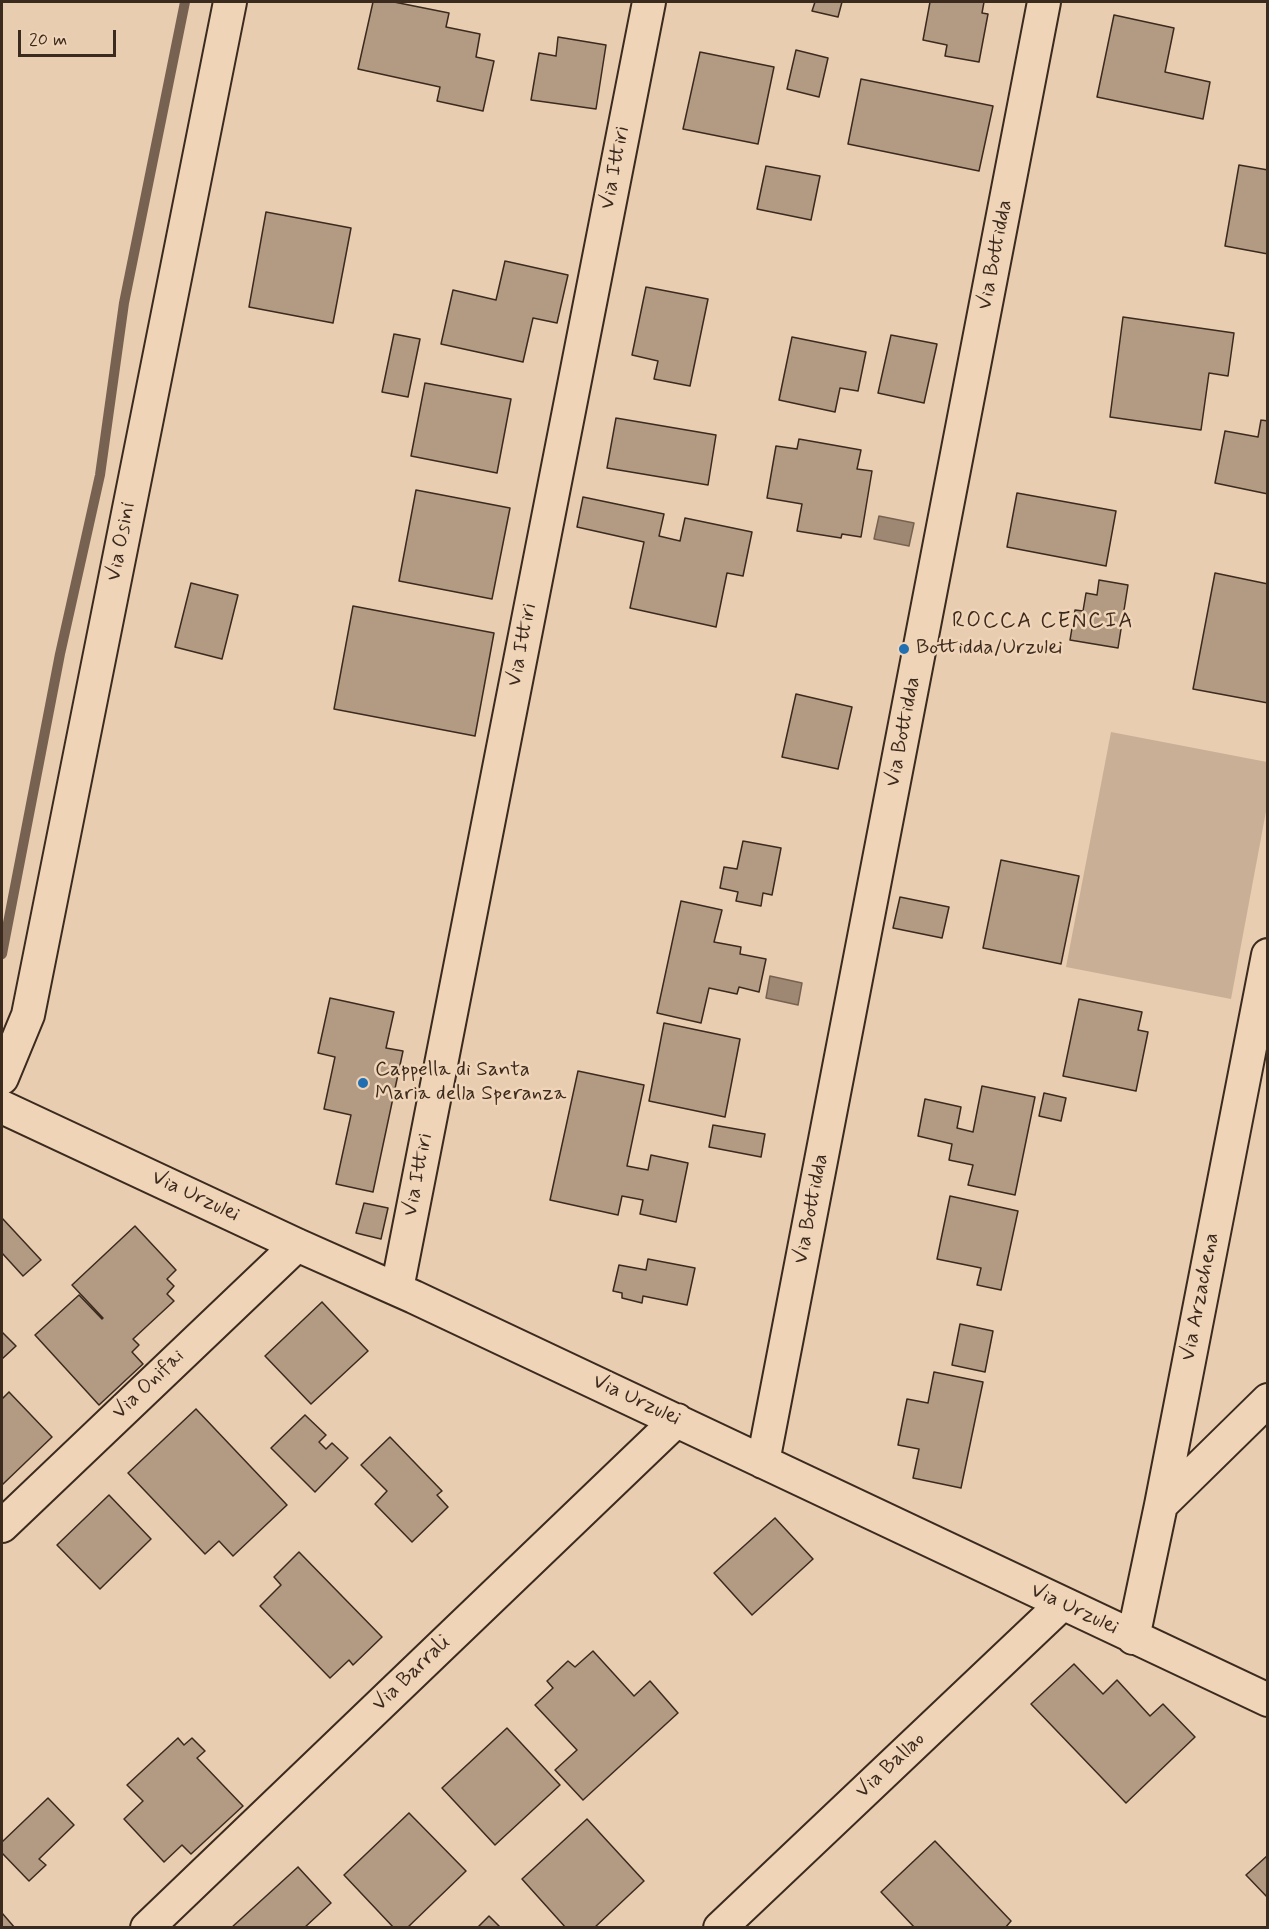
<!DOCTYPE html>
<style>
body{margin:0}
#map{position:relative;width:1269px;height:1929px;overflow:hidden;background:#e9cdb1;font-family:Mynerve,sans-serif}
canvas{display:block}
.frame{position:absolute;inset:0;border:3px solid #3b2a1e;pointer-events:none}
.scale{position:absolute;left:18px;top:30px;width:98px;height:27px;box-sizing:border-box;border:3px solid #3b2a1e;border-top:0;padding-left:8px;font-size:18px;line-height:21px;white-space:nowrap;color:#3b2a1e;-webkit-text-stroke:4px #f0d4b7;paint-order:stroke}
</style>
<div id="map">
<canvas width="1269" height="1929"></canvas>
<div class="frame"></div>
<div class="scale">20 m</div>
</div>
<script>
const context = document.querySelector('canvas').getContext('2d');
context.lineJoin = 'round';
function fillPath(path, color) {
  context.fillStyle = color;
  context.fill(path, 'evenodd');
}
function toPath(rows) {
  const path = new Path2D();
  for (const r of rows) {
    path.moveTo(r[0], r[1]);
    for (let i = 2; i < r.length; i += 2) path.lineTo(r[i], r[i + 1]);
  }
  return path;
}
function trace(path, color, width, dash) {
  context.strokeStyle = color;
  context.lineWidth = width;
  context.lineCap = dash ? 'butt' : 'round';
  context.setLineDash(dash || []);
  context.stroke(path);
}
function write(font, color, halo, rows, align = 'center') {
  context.font = font + ' Mynerve,sans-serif';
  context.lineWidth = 5;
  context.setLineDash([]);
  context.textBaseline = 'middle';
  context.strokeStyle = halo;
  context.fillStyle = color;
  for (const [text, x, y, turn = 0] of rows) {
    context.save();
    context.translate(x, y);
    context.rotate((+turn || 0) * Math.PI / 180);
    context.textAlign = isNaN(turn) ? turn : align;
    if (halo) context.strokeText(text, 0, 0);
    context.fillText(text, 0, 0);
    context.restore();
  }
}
const green = toPath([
 [1111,732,1267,762,1267,806,1231,999,1066,967]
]);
const water = toPath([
 [879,516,914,523,909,546,874,539,879,516],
 [770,976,802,983,798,1005,766,998,770,976]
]);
const stream = toPath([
 [2,954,60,654,100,475,124,303,185,2]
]);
const building = toPath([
 [373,2,394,2,449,13,446,27,480,34,476,57,494,61,483,111,437,101,440,87,358,69,373,2],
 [815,2,842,2,838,17,812,11,815,2],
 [930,2,984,2,982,13,988,14,979,62,945,56,947,45,923,40,930,2],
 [1114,15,1174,28,1165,72,1210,82,1203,119,1097,97,1114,15],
 [558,37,606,45,596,109,531,100,539,53,556,56,558,37],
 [796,50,828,58,819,97,787,89,796,50],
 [700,52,774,67,758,144,683,129,700,52],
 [861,79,993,106,979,171,848,144,861,79],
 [1239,165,1268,170,1268,254,1225,246,1239,165],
 [766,166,820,176,811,220,757,209,766,166],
 [266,212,351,228,333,323,249,307,266,212],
 [505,261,568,275,557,323,533,318,523,362,441,344,453,290,496,300,505,261],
 [646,287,708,299,690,386,654,379,658,361,632,355,646,287],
 [1123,317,1234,333,1228,376,1209,373,1201,430,1110,417,1123,317],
 [394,334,420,339,408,397,382,392,394,334],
 [891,335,937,344,924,403,878,393,891,335],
 [792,337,866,352,858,391,840,388,835,412,779,400,792,337],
 [425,383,511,399,497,473,411,456,425,383],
 [616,418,716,435,708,485,607,468,616,418],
 [1261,420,1268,421,1268,494,1215,483,1225,431,1258,437,1261,420],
 [799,439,861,450,857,469,872,471,861,537,842,534,841,538,797,531,802,504,767,498,776,446,797,449,799,439],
 [416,490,510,508,492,599,399,581,416,490],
 [1017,493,1116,511,1106,566,1007,547,1017,493],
 [583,497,664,514,659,536,680,541,685,518,752,532,743,576,727,573,716,627,630,608,644,542,577,527,583,497],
 [1215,573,1268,584,1268,703,1193,689,1215,573],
 [1099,580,1128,585,1118,648,1070,640,1075,610,1083,611,1086,593,1097,595,1099,580],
 [191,583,238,595,222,659,175,647,191,583],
 [353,606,494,633,475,736,334,709,353,606],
 [796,694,852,707,838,769,782,757,796,694],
 [743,841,781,848,772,895,763,893,761,906,736,901,738,892,720,888,724,867,737,869,743,841],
 [1001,860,1079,876,1061,964,983,948,1001,860],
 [900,897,949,907,942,938,893,928,900,897],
 [681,901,722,910,714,942,741,947,740,954,766,959,759,992,739,987,737,994,709,988,701,1023,657,1013,681,901],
 [330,998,394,1012,386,1048,403,1051,373,1192,336,1184,351,1115,324,1109,335,1057,318,1053,330,998],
 [1079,999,1142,1012,1138,1030,1148,1032,1136,1091,1063,1076,1079,999],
 [664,1023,740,1039,725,1117,649,1101,664,1023],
 [578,1071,644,1085,627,1166,648,1170,651,1155,688,1163,676,1222,640,1214,643,1200,622,1196,618,1215,550,1200,578,1071],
 [982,1086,1035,1097,1015,1195,968,1185,973,1165,949,1160,952,1144,918,1136,925,1099,961,1107,957,1128,973,1132,982,1086],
 [1044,1093,1066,1098,1061,1121,1039,1116,1044,1093],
 [713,1125,765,1134,761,1157,709,1147,713,1125],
 [950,1196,1018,1211,1001,1290,977,1285,981,1268,937,1259,950,1196],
 [364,1203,388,1208,381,1239,356,1233,364,1203],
 [2,1218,41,1260,23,1276,2,1253,2,1218],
 [135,1226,176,1270,167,1279,174,1286,167,1294,174,1301,133,1339,139,1345,132,1352,143,1364,99,1405,35,1335,79,1295,102,1319,103,1318,72,1285,135,1226],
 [648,1259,695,1268,687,1305,643,1296,642,1303,622,1298,622,1293,613,1291,619,1265,646,1270,648,1259],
 [322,1302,368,1351,311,1404,265,1356,322,1302],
 [960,1324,993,1331,985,1372,952,1365,960,1324],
 [2,1332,16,1346,2,1359,2,1332],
 [934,1372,983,1382,961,1488,913,1478,919,1449,898,1445,907,1399,928,1403,934,1372],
 [9,1392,52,1437,2,1485,2,1399,9,1392],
 [196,1409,287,1505,233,1556,219,1541,205,1554,128,1473,196,1409],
 [305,1415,326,1435,319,1442,326,1449,332,1443,348,1458,315,1492,271,1448,305,1415],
 [390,1437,442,1491,437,1495,448,1507,412,1542,375,1504,387,1491,361,1465,390,1437],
 [109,1495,151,1539,100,1589,57,1545,109,1495],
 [775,1518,813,1559,752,1615,714,1573,775,1518],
 [299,1552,382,1637,353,1665,349,1660,330,1678,260,1606,281,1585,274,1577,299,1552],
 [593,1651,634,1696,650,1681,678,1713,583,1800,555,1770,577,1750,535,1705,553,1688,547,1681,568,1661,575,1667,593,1651],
 [1074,1664,1103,1694,1117,1680,1150,1716,1163,1704,1195,1737,1126,1803,1031,1704,1074,1664],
 [507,1728,560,1785,495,1845,442,1788,507,1728],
 [178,1738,184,1745,192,1738,205,1751,197,1758,243,1806,191,1854,182,1845,164,1862,124,1819,143,1801,127,1785,178,1738],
 [48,1798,74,1825,39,1859,46,1865,29,1881,2,1853,2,1842,48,1798],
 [409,1813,466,1871,407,1928,394,1928,344,1875,409,1813],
 [587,1819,644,1881,594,1928,566,1928,522,1879,587,1819],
 [935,1841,1011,1921,1005,1928,915,1928,881,1892,935,1841],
 [1268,1855,1268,1898,1246,1875,1268,1855],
 [298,1867,331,1903,304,1928,231,1928,298,1867],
 [2,1913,15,1928,2,1928,2,1913],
 [489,1916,501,1928,477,1928,489,1916]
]);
const minor = toPath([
 [2,1078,28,1015,230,2],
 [2,1107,297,1245,414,1297,1268,1700],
 [397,1289,649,2],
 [763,1462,1044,2],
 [1161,1505,1268,1400],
 [2,1526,297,1245],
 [1133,1638,1161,1505,1268,955],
 [147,1928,677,1420],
 [720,1928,1061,1605]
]);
const markers = [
 [904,649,6,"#1f6fb2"],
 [363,1083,6,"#1f6fb2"]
];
const streetNames = [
 ["Via Ittiri",616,168,-79],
 ["Via Bottidda",996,255,-79],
 ["Via Osini",122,542,-79],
 ["Via Ittiri",523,645,-79],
 ["Via Bottidda",904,732,-79],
 ["Via Ittiri",419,1175,-79],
 ["Via Urzulei",195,1197,25],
 ["Via Bottidda",812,1209,-79],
 ["Via Arzachena",1201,1297,-79],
 ["Via Onifai",149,1385,-44],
 ["Via Urzulei",636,1401,25],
 ["Via Urzulei",1074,1610,25],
 ["Via Barrali",412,1674,-44],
 ["Via Ballao",891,1766,-43]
];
const poiNames = [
 ["Bottidda/Urzulei",916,649],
 ["Cappella di Santa",375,1071],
 ["Maria della Speranza",375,1095]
];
const neighbourhoodNames = [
 ["ROCCA CENCIA",1043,622]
];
fillPath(green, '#c9af96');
fillPath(water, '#9f8873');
trace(water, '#776251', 1.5);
trace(stream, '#776251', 10);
fillPath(building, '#b39a83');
trace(building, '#3b2a1e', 1.5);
trace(minor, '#3b2a1e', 36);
trace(minor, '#f0d4b7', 32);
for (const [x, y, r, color] of markers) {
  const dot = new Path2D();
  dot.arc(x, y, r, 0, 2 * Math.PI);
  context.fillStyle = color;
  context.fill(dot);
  trace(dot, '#f0d4b7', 2);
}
write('21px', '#3b2a1e', '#f0d4b7', streetNames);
write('21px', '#3b2a1e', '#f0d4b7', poiNames, 'left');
context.letterSpacing = '1.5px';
write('22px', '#3b2a1e', '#f0d4b7', neighbourhoodNames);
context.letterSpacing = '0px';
</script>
